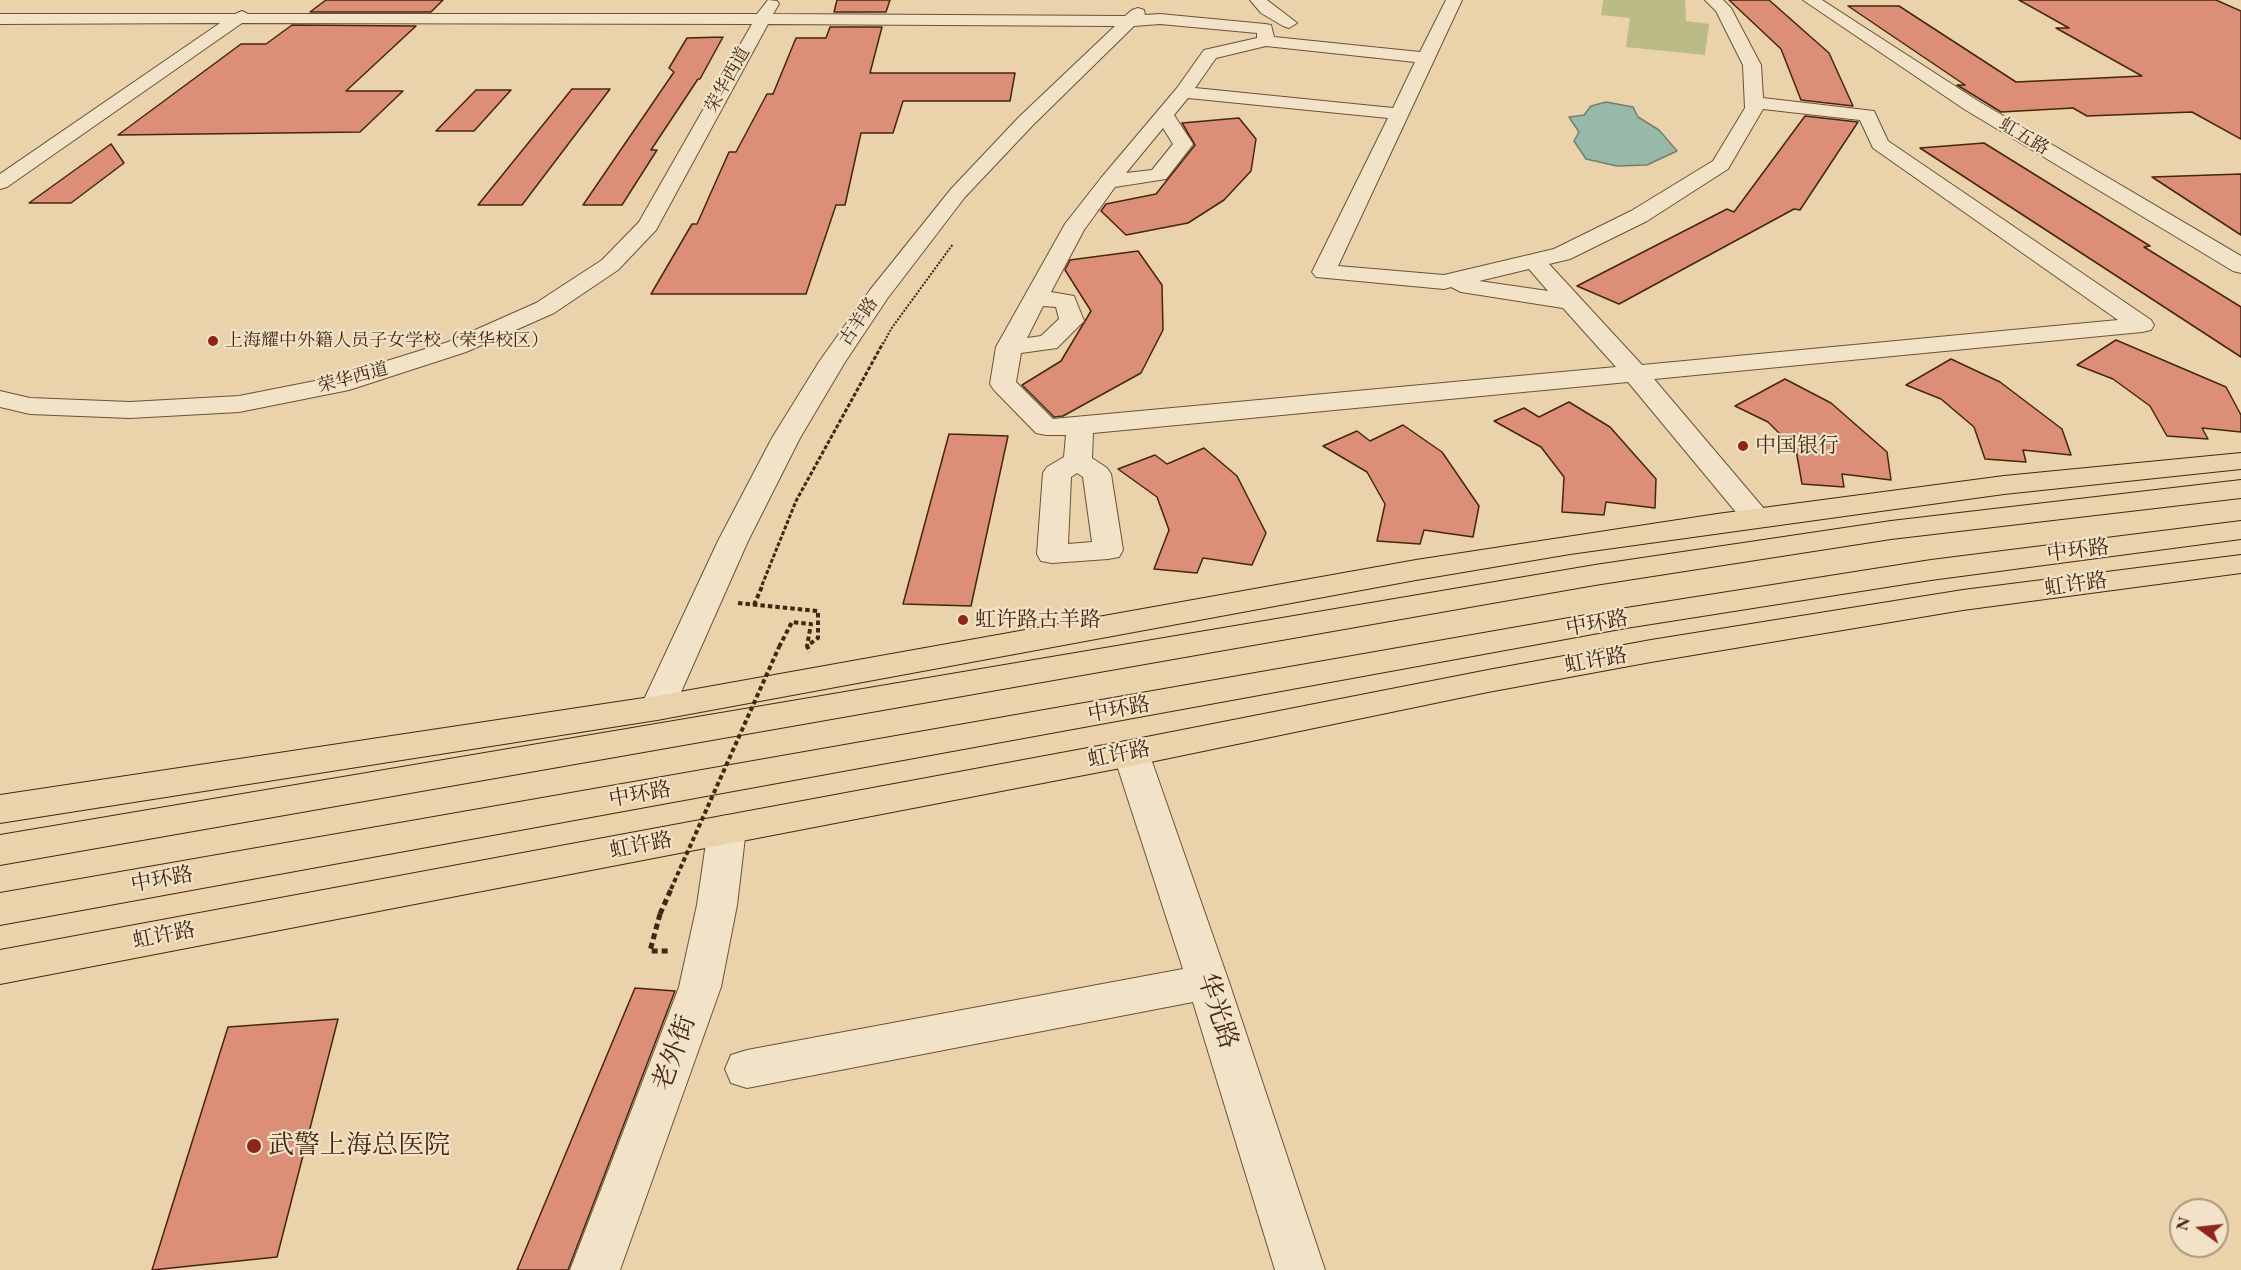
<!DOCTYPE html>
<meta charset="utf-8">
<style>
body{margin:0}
#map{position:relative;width:2241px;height:1270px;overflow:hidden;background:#ead2aa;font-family:"EB Garamond",serif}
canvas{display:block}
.north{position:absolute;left:2169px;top:1198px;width:60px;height:60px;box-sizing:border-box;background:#f1e2c8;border:2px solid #ac977f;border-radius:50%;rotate:285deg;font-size:16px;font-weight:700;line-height:24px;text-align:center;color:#452611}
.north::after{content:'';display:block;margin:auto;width:21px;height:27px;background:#8f2418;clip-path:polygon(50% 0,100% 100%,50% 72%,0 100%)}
</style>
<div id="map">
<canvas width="2241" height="1270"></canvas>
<div class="north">N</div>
</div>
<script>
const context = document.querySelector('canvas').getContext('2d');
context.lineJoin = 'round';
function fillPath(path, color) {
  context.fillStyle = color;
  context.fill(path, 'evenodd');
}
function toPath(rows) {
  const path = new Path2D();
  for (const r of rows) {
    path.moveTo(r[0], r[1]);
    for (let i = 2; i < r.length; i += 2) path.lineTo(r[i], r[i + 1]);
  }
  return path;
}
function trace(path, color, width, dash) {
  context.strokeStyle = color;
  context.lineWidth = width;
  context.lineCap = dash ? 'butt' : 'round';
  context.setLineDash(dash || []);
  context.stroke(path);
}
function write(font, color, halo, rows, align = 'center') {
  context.font = font + ' "EB Garamond","Noto Serif SC",serif';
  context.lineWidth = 4.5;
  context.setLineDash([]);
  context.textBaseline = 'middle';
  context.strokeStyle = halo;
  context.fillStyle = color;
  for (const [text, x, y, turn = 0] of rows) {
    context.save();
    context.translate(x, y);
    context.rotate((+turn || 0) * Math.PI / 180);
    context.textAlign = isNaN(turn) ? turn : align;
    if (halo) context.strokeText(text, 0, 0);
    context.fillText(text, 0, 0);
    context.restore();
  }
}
const green = toPath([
 [1603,0,1685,0,1686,21,1709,24,1705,55,1626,47,1630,18,1601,15]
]);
const water = toPath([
 [1606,102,1633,107,1638,117,1659,130,1677,151,1647,165,1617,166,1586,159,1574,141,1579,132,1569,117,1584,115,1591,106,1606,102]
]);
const building = toPath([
 [326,0,443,0,431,12,310,12,326,0],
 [837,0,890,0,886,12,834,12,837,0],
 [1729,0,1769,0,1829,53,1853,106,1801,100,1781,49,1729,0],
 [2019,0,2216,0,2241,11,2241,139,2192,112,2087,116,2073,108,2001,112,1957,85,1965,85,1848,6,1899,6,2016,82,2142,76,2056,28,2069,28,2019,0],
 [292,25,416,26,346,91,403,91,360,132,118,135,241,44,266,44,292,25],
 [830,27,882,27,870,73,1015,73,1010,101,903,101,893,133,861,133,845,205,836,205,806,294,651,294,692,224,697,224,729,152,736,152,767,94,773,94,796,38,826,38,830,27],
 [723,37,700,79,698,79,651,150,657,150,622,205,583,205,674,72,669,68,687,38,723,37],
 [572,89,610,89,522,205,478,205,572,89],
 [476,90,511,90,474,131,436,131,476,90],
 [1805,116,1858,122,1800,210,1794,209,1619,304,1577,286,1727,209,1734,212,1805,116],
 [1239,118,1256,139,1251,171,1224,200,1188,223,1126,235,1101,211,1106,204,1156,194,1195,145,1182,123,1239,118],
 [1984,143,2150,246,2144,247,2241,307,2241,357,1920,148,1984,143],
 [111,144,124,163,71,203,29,203,111,144],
 [2241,174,2241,235,2152,177,2241,174],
 [1138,251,1162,285,1163,330,1141,373,1063,416,1054,417,1022,385,1061,361,1091,311,1065,270,1070,260,1138,251],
 [2116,340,2226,387,2241,415,2241,432,2202,428,2208,439,2167,436,2150,406,2113,379,2077,365,2116,340],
 [1951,359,2000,382,2062,429,2071,455,2023,450,2026,462,1985,459,1974,427,1941,399,1906,385,1951,359],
 [1785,379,1831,403,1887,452,1891,480,1842,474,1844,487,1802,484,1796,450,1768,422,1735,406,1785,379],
 [1569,402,1610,427,1656,479,1655,508,1606,502,1604,515,1562,512,1564,477,1541,447,1494,421,1524,408,1539,417,1569,402],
 [1403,425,1442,452,1479,506,1473,537,1424,530,1420,544,1377,541,1385,504,1367,472,1323,446,1357,431,1370,441,1403,425],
 [949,434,1008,436,971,606,903,604,949,434],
 [1204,448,1237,476,1266,533,1252,565,1203,558,1197,573,1154,569,1169,530,1157,497,1118,469,1155,455,1167,464,1204,448],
 [635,988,675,991,568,1270,517,1270,635,988],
 [338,1019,277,1257,152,1270,228,1027,338,1019]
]);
const pathFar3 = toPath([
 [883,344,891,329,953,244]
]);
const pathFar2 = toPath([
 [762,585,796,501,883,343]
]);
const pathFar1 = toPath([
 [738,603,818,611,818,638,807,646,810,652],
 [754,605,763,584],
 [779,647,792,622,811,624,807,646]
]);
const path = toPath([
 [660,914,650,951,671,951]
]);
const minor = toPath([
 [768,0,777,1,779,4,773,14,1125,16,1132,10,1138,8,1144,10,1145,15,1160,14,1265,24,1271,25,1274,37,1420,52,1446,0,1462,0,1338,266,1444,275,1554,249,1631,211,1713,161,1745,108,1743,65,1716,11,1705,0,1723,0,1731,8,1761,65,1763,98,1874,111,1888,141,2151,320,2154,325,2151,330,2142,332,1654,379,1771,517,1767,523,1756,526,1745,523,1628,382,1093,433,1092,458,1107,468,1111,474,1123,550,1119,557,1108,559,1052,563,1041,561,1037,554,1043,473,1047,467,1064,457,1066,435,1046,435,1036,433,994,390,990,384,996,347,1065,224,1101,178,1177,88,1204,50,1257,38,1257,33,1160,24,1134,26,1033,125,965,197,887,299,845,362,800,438,748,541,674,708,669,716,657,720,645,716,640,708,718,541,772,438,819,362,870,290,951,189,1019,117,1115,26,768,24,656,230,618,270,554,313,466,352,349,390,239,412,130,418,30,414,0,407,0,391,30,398,130,402,239,396,335,377,448,342,536,303,602,260,639,222,752,24,242,23,7,187,0,189,0,174,220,23,0,24,0,14,235,14,242,11,248,14,757,14,768,0],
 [1266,46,1415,62,1393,108,1195,88,1216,58,1266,46],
 [1188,98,1388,118,1312,272,1316,277,1444,289,1451,287,1461,292,1563,308,1616,367,1053,419,1016,382,1021,353,1057,348,1084,321,1074,296,1051,292,1084,230,1115,187,1166,179,1190,148,1193,144,1174,115,1188,98],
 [1763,109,1860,120,1873,148,2118,320,1642,365,1549,264,1570,259,1647,221,1728,169,1763,109],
 [1163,128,1173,144,1152,170,1126,173,1163,128],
 [1529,269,1548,291,1479,281,1529,269],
 [1043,306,1056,307,1059,319,1041,336,1027,338,1043,306],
 [1077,473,1083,477,1092,542,1068,544,1071,477,1077,473],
 [1250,0,1267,0,1297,23,1289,28,1283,26,1261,13,1250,0],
 [1803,0,1822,0,1978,101,2241,256,2241,273,2233,271,1964,109,1803,0],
 [1131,740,1144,744,1149,753,1229,982,1325,1270,1275,1270,1193,1002,747,1088,731,1083,725,1069,731,1055,747,1050,1183,969,1113,753,1118,744,1131,740],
 [727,815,741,819,746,829,737,905,721,987,620,1270,570,1270,679,987,697,905,708,829,713,819,727,815]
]);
const major = toPath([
 [2241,453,2241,469,2004,494,1570,554,1416,580,657,720,0,823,0,795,657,696,1416,560,1717,514,2004,476,2241,453],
 [2241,555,2241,573,1963,610,1651,662,1488,692,1131,766,0,984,0,950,1131,740,1488,670,1651,640,1963,590,2241,555]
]);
const highway = toPath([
 [2241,480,2241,498,1891,539,1595,585,0,865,0,835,1595,565,1891,521,2241,480],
 [2241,521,2241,539,1931,580,1626,628,0,925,0,893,1626,608,1931,560,2241,521]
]);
const pathBridgeFar1 = toPath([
 [671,889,779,647]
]);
const pathBridge = toPath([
 [660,914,672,887]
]);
const markers = [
 [213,341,6,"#8f2418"],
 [1743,446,6,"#8f2418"],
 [963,620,6,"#8f2418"],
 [254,1146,8,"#8f2418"]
];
const farStreetnames = [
 ["荣华西道",728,80,-61],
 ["虹五路",2024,137,31],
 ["古羊路",859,322,-56],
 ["荣华西道",353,378,-15]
];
const farPoinames = [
 ["上海耀中外籍人员子女学校（荣华校区）",225,341]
];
const poiNames = [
 ["中国银行",1755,446],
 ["虹许路古羊路",975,620]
];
const streetNames = [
 ["中环路",2078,551,-7],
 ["虹许路",2076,585,-8],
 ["中环路",1597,624,-10],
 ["虹许路",1596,661,-10],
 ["中环路",1119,710,-10],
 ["虹许路",1119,755,-11],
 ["中环路",640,795,-10],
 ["虹许路",641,846,-11],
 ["中环路",162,880,-10],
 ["虹许路",164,936,-11]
];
const nearStreetnames = [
 ["华光路",1217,1011,72],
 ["老外街",675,1053,-70]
];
const nearPoinames = [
 ["武警上海总医院",268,1146]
];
fillPath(green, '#bbbb86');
fillPath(water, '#98b8a9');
trace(water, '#777e6c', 1.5);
fillPath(building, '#dc8e77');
trace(building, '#452611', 1.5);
trace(minor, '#6e5137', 2);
trace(major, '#452611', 2);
trace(highway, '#452611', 2);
trace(pathFar3, '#452611', 2, [2, 1.5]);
trace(pathFar2, '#452611', 3, [4, 2]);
trace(pathFar1, '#452611', 4, [4.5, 3]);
trace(path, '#452611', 5, [6, 4]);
fillPath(minor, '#f1e2c8');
fillPath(major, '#ead2aa');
fillPath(highway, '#ead2aa');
trace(pathBridgeFar1, '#452611', 4, [4.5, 3]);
trace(pathBridge, '#452611', 5, [6, 4]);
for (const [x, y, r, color] of markers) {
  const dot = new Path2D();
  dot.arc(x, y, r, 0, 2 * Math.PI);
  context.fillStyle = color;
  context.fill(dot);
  trace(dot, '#f1e2c8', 2);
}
write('18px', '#452611', '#f1e2c8', farStreetnames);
write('18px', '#452611', '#f1e2c8', farPoinames, 'left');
write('21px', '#452611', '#f1e2c8', poiNames, 'left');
write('21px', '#452611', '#f1e2c8', streetNames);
write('26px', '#452611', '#f1e2c8', nearStreetnames);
write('26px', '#452611', '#f1e2c8', nearPoinames, 'left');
</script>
